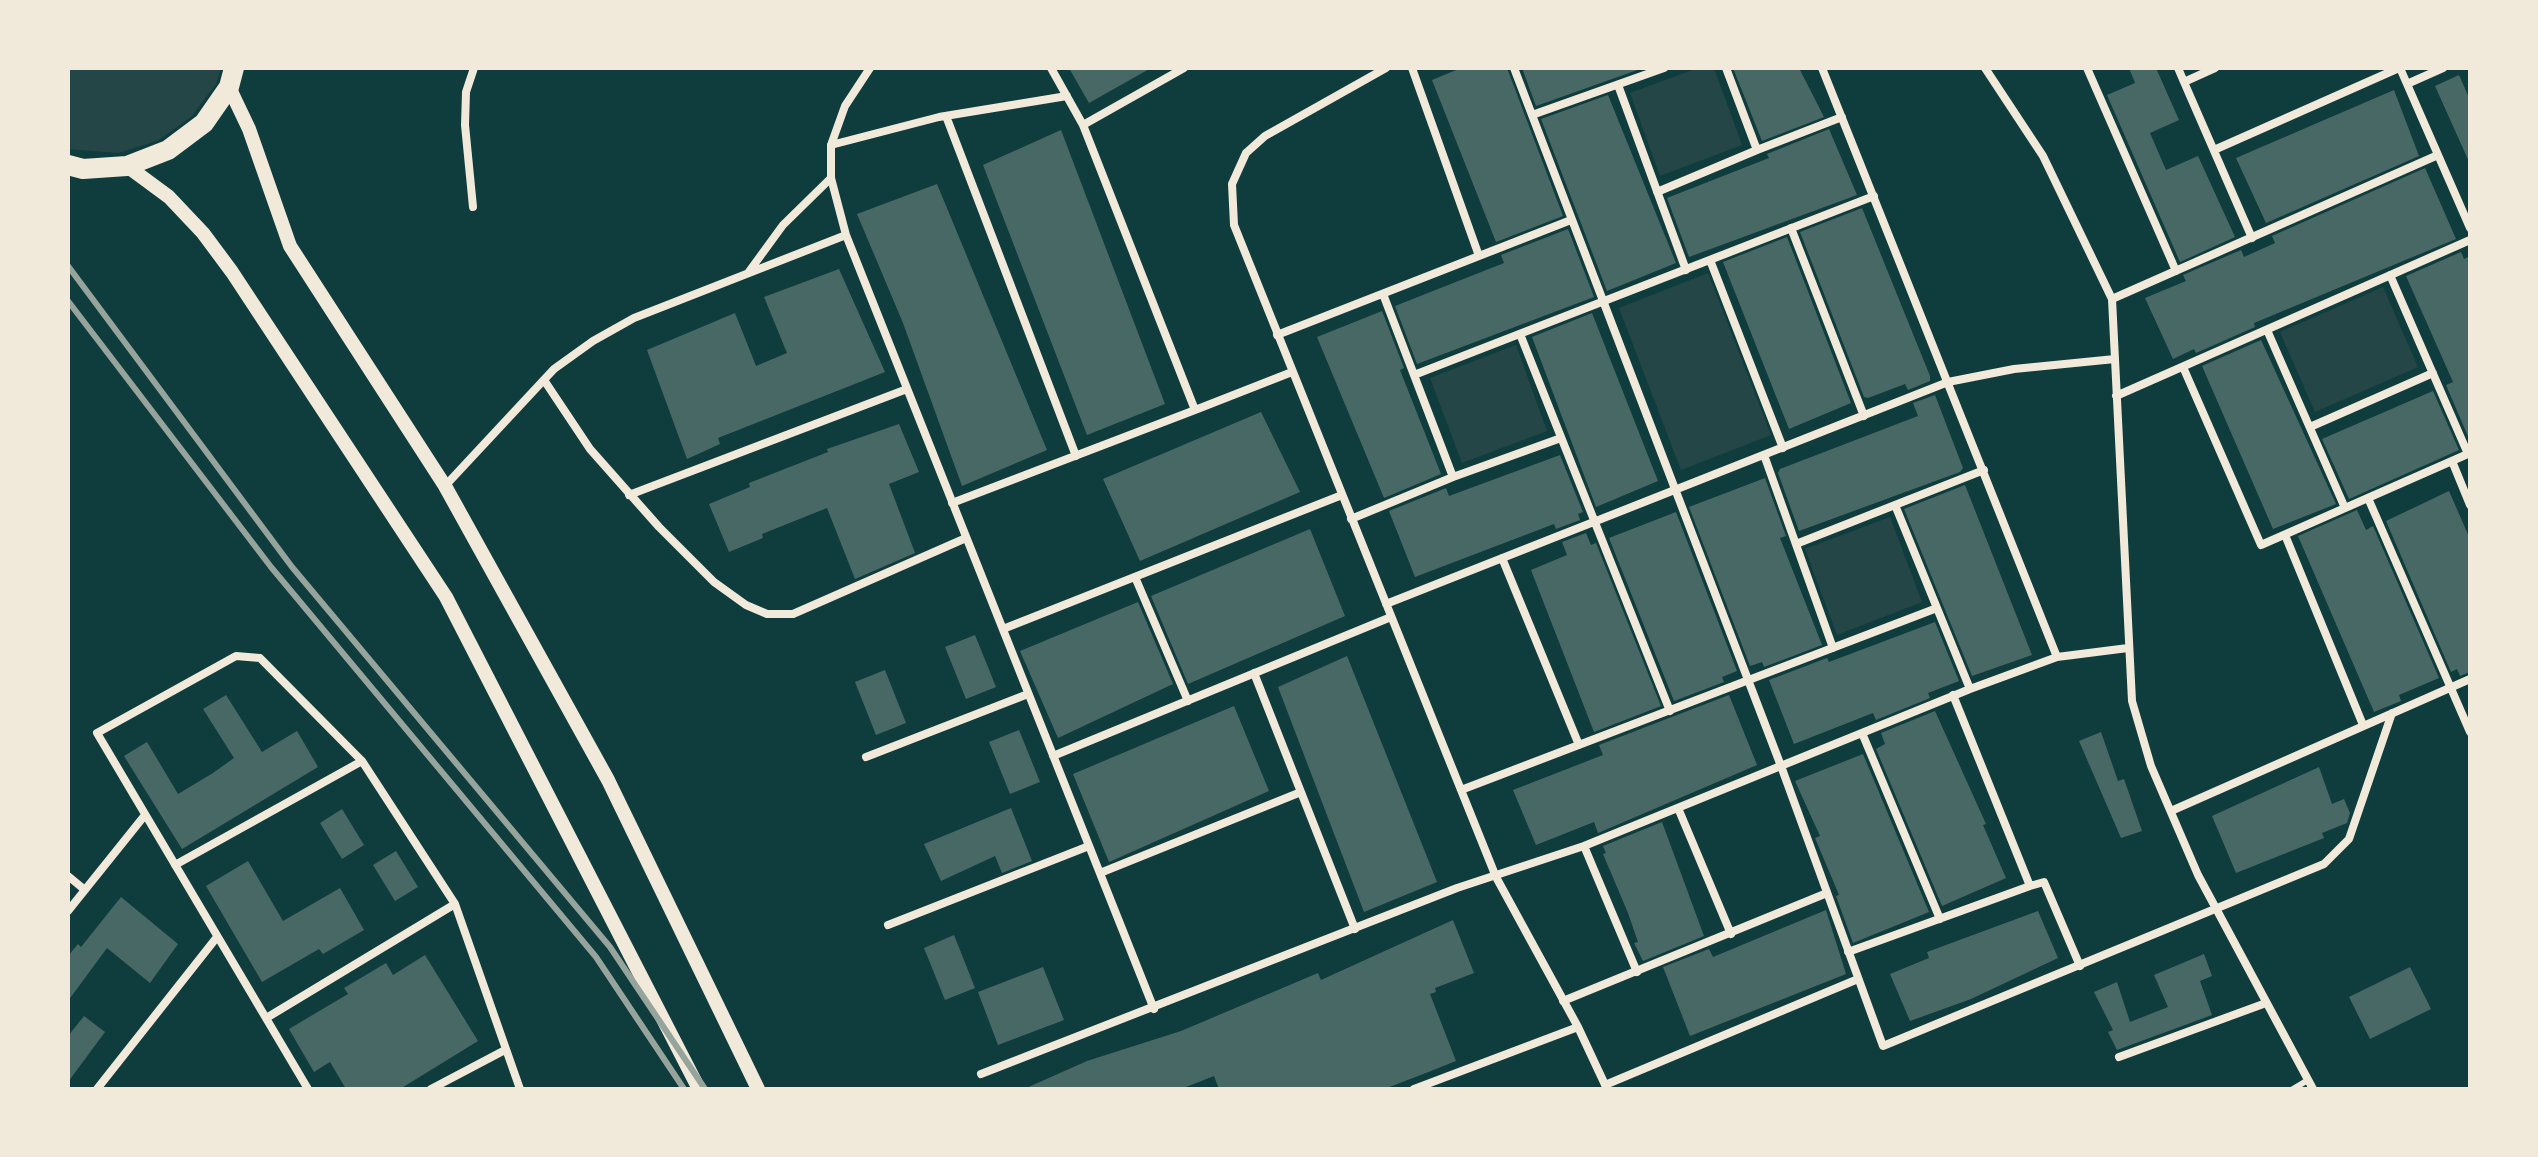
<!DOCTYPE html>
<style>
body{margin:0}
#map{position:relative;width:2538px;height:1157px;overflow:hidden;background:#0f3d3e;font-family:Jost,sans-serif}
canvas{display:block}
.frame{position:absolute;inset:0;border:70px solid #f1e9da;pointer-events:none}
</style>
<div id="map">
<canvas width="2538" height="1157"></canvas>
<div class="frame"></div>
</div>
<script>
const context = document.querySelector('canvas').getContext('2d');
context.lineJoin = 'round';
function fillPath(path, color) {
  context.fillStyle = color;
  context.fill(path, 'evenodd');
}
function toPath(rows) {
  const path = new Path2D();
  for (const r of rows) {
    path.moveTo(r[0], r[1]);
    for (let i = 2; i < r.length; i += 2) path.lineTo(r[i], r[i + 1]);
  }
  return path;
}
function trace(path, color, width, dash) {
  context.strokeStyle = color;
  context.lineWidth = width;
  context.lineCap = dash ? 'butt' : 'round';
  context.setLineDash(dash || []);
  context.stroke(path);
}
const green = toPath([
 [68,68,221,68,216,84,191,117,157,141,118,153,68,149],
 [1698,68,1714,68,1742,145,1660,176,1630,93],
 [1708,273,1771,435,1681,470,1619,308],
 [2383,287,2418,367,2315,412,2280,332],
 [1516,345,1547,431,1462,463,1430,378],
 [1890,517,1922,602,1837,635,1805,549]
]);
const building = toPath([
 [1069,68,1151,68,1089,103],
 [1461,68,1507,68,1563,216,1496,242,1432,80],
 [1522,68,1643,68,1536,106],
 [1733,68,1799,68,1824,117,1762,141],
 [2129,68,2156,68,2179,120,2150,133,2166,170,2198,156,2235,237,2180,262,2107,95,2135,83],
 [2459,75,2470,100,2470,164,2435,86],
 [2394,90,2419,156,2266,223,2236,158],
 [1608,95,1676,263,1607,291,1541,119],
 [1829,129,1857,195,1689,257,1667,198,1769,158,1767,154],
 [1061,130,1165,404,1087,435,983,165],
 [2425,168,2456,239,2254,323,2255,327,2196,353,2194,349,2173,359,2145,298,2186,281,2183,275,2241,250,2244,257,2275,243,2272,236],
 [937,184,1047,450,962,486,903,323,857,214],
 [1862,208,1930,376,1930,381,1908,390,1905,384,1868,398,1864,397,1800,232],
 [1568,229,1594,297,1417,364,1395,306,1504,263,1501,255],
 [1787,237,1851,403,1789,429,1723,262],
 [2461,252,2464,259,2470,256,2470,441,2446,385,2453,382,2406,276],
 [839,269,885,372,718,438,720,444,687,459,647,350,735,313,756,366,787,353,764,297],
 [1382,311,1404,368,1400,370,1441,474,1384,498,1317,337],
 [1592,313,1658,481,1596,507,1532,337],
 [2261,340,2336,504,2273,529,2202,366],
 [2433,391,2459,450,2349,499,2322,439],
 [1935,395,1963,468,1960,472,1799,531,1778,473,1780,469,1918,416,1913,403],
 [1261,412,1300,492,1140,561,1103,479],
 [899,424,919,472,889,484,915,553,855,579,827,508,762,534,763,538,729,552,709,504,750,487,749,483,828,452,827,449],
 [1560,455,1583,512,1578,514,1580,520,1556,529,1554,524,1415,577,1389,511,1446,488,1449,496],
 [1765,478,1786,536,1780,538,1822,645,1764,667,1762,662,1750,666,1689,507],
 [1965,485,2032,655,1972,676,1904,509],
 [2449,491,2470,539,2470,672,2460,676,2457,669,2451,672,2386,521],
 [2357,510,2366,530,2373,526,2439,678,2399,695,2401,701,2374,712,2298,536],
 [1676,512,1737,671,1722,677,1724,682,1674,701,1609,538],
 [1310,529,1345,616,1188,684,1151,596],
 [1586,533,1591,545,1596,543,1661,706,1594,732,1531,570,1567,555,1562,542],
 [1138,602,1173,684,1058,738,1020,651],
 [1935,622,1959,681,1928,693,1930,698,1876,720,1873,713,1794,744,1769,680,1827,658,1829,662],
 [975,635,996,687,966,699,945,647],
 [1347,656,1437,882,1364,912,1278,687],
 [885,670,906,723,876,735,855,682],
 [226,695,262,752,297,731,318,767,182,849,124,756,147,742,178,794,213,773,234,758,203,709],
 [1729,695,1757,765,1598,833,1594,822,1536,845,1513,790,1603,755,1599,745],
 [1234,706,1269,791,1109,862,1073,774],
 [1935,711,1986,824,1983,825,2006,878,1942,906,1876,749,1885,744,1881,733],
 [1019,730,1040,782,1010,794,989,742],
 [2101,732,2118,781,2124,779,2142,831,2121,838,2079,741],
 [1863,754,1929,912,1853,943,1836,896,1839,895,1815,838,1820,836,1795,781],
 [2319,767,2332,804,2344,799,2350,813,2347,823,2322,833,2324,838,2236,873,2212,816],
 [1011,808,1032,861,1002,873,995,856,941,881,924,844],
 [342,809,364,845,342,859,320,823],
 [1662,822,1704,936,1643,961,1634,943,1638,942,1628,913,1603,854,1606,853,1603,846],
 [396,851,418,887,395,901,373,865],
 [248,861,283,921,340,888,364,930,323,954,319,949,262,982,206,886],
 [121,897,178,944,150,983,107,948,68,1001,68,956,78,944,81,947],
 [1826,910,1846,974,1690,1036,1663,967,1709,949,1713,957],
 [2038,911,2058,958,1971,999,1910,1021,1890,974,1929,958,1927,952],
 [1453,920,1474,973,1435,988,1436,992,1430,994,1456,1061,1426,1073,1384,1089,1219,1089,1214,1076,1181,1089,1024,1089,1087,1061,1181,1031,1318,973,1321,980],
 [954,935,975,988,945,1000,924,948],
 [2204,954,2212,976,2200,981,2212,1015,2117,1050,2108,1032,2113,1030,2094,992,2117,982,2130,1022,2168,1007,2154,975],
 [425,955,478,1041,400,1089,346,1089,330,1062,314,1072,289,1029,348,994,344,988,386,963,393,975],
 [1043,967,1064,1020,998,1045,978,992],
 [2410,967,2431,1009,2370,1039,2349,997],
 [84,1016,105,1032,68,1082,68,1036]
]);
const service = toPath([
 [2293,1089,2308,1080]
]);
const minor = toPath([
 [870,68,845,106,831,145,831,178,846,235,1154,1009],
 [1386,68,1265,136,1246,153,1232,184,1234,225,1496,877,1578,1027,1607,1089],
 [1412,68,1479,256],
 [1514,68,1781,766,1883,1046,2324,864,2349,839,2392,713],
 [1726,68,1757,150,1842,117],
 [1822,68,2057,657],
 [1985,68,2043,156,2112,299,2132,701,2151,766,2198,875,2313,1089],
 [2087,68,2176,271],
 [2178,68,2184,82,2215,68],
 [2400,68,2470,228],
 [2184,82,2252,238],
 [2407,84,2443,68],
 [1618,85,1686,270],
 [1532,115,1664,68],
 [946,116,1076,456],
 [1083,125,1184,68],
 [831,145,939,117,1067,96],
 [2214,150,2399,68],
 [1657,192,1757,150],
 [473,207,465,125,466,92,474,68],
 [1791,228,1864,416],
 [1710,260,1783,448],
 [748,273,783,225,831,178],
 [2390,275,2468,454],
 [2112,299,2438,155],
 [2267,330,2345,508],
 [1520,334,1670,711],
 [1277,335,1571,220],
 [2183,367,2261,545,2470,453],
 [1414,375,1874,196],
 [544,380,590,449,659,527,714,582,746,605,767,614,793,614,966,538],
 [2116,396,2470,240],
 [1195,410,1292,372],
 [2310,427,2433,373],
 [1764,455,1833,648],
 [2452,461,2470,505],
 [1453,477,1561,438],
 [445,486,554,369,593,341,634,318,846,235],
 [629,495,907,389],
 [2368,498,2470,732],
 [952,503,1195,410,1083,125,1051,68],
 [1351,519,1453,477,1383,294],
 [2285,535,2363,725],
 [1796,544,1895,505],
 [1502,558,1579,745],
 [1135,577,1188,701],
 [1386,604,1948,382,2014,369,2115,359],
 [1003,629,1342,495],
 [1254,673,1355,929],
 [1970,689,1895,505,1984,470],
 [1862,733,1940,919],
 [1053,756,1391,617],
 [866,757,1028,694],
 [1461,790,1937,608],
 [1678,808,1731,934],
 [2171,811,2470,679],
 [1584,846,1637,972],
 [175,865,362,761],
 [1100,873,1301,792],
 [68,876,85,890],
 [2030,886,2044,882,2080,966],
 [68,911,145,815],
 [888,925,1089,846],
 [1848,952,2030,886,1953,695],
 [1563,1001,1827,893],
 [268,1017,455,904],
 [2119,1057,2266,1003],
 [981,1074,1457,888,1584,846,1970,689,2057,657,2128,648],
 [1605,1085,1858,979],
 [97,1089,217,937],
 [308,1089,97,733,236,656,260,658,362,761,455,904,520,1089],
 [431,1089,505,1050],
 [1414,1089,1578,1027]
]);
const tertiary = toPath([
 [229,87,249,129,290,246,445,486,608,780,758,1089],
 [127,166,169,197,203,233,232,272,446,597,699,1089]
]);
const trunk = toPath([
 [68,165,83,169,127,166,168,150,204,123,229,87,234,68]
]);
const rail = toPath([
 [68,266,292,567,610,947,705,1089],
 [68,301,271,567,596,957,684,1089]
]);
fillPath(green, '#244646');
fillPath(building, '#486865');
trace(service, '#f1e9da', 6);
trace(minor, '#f1e9da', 8);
trace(tertiary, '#f1e9da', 14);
trace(trunk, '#f1e9da', 20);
trace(rail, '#97a49c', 6);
</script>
